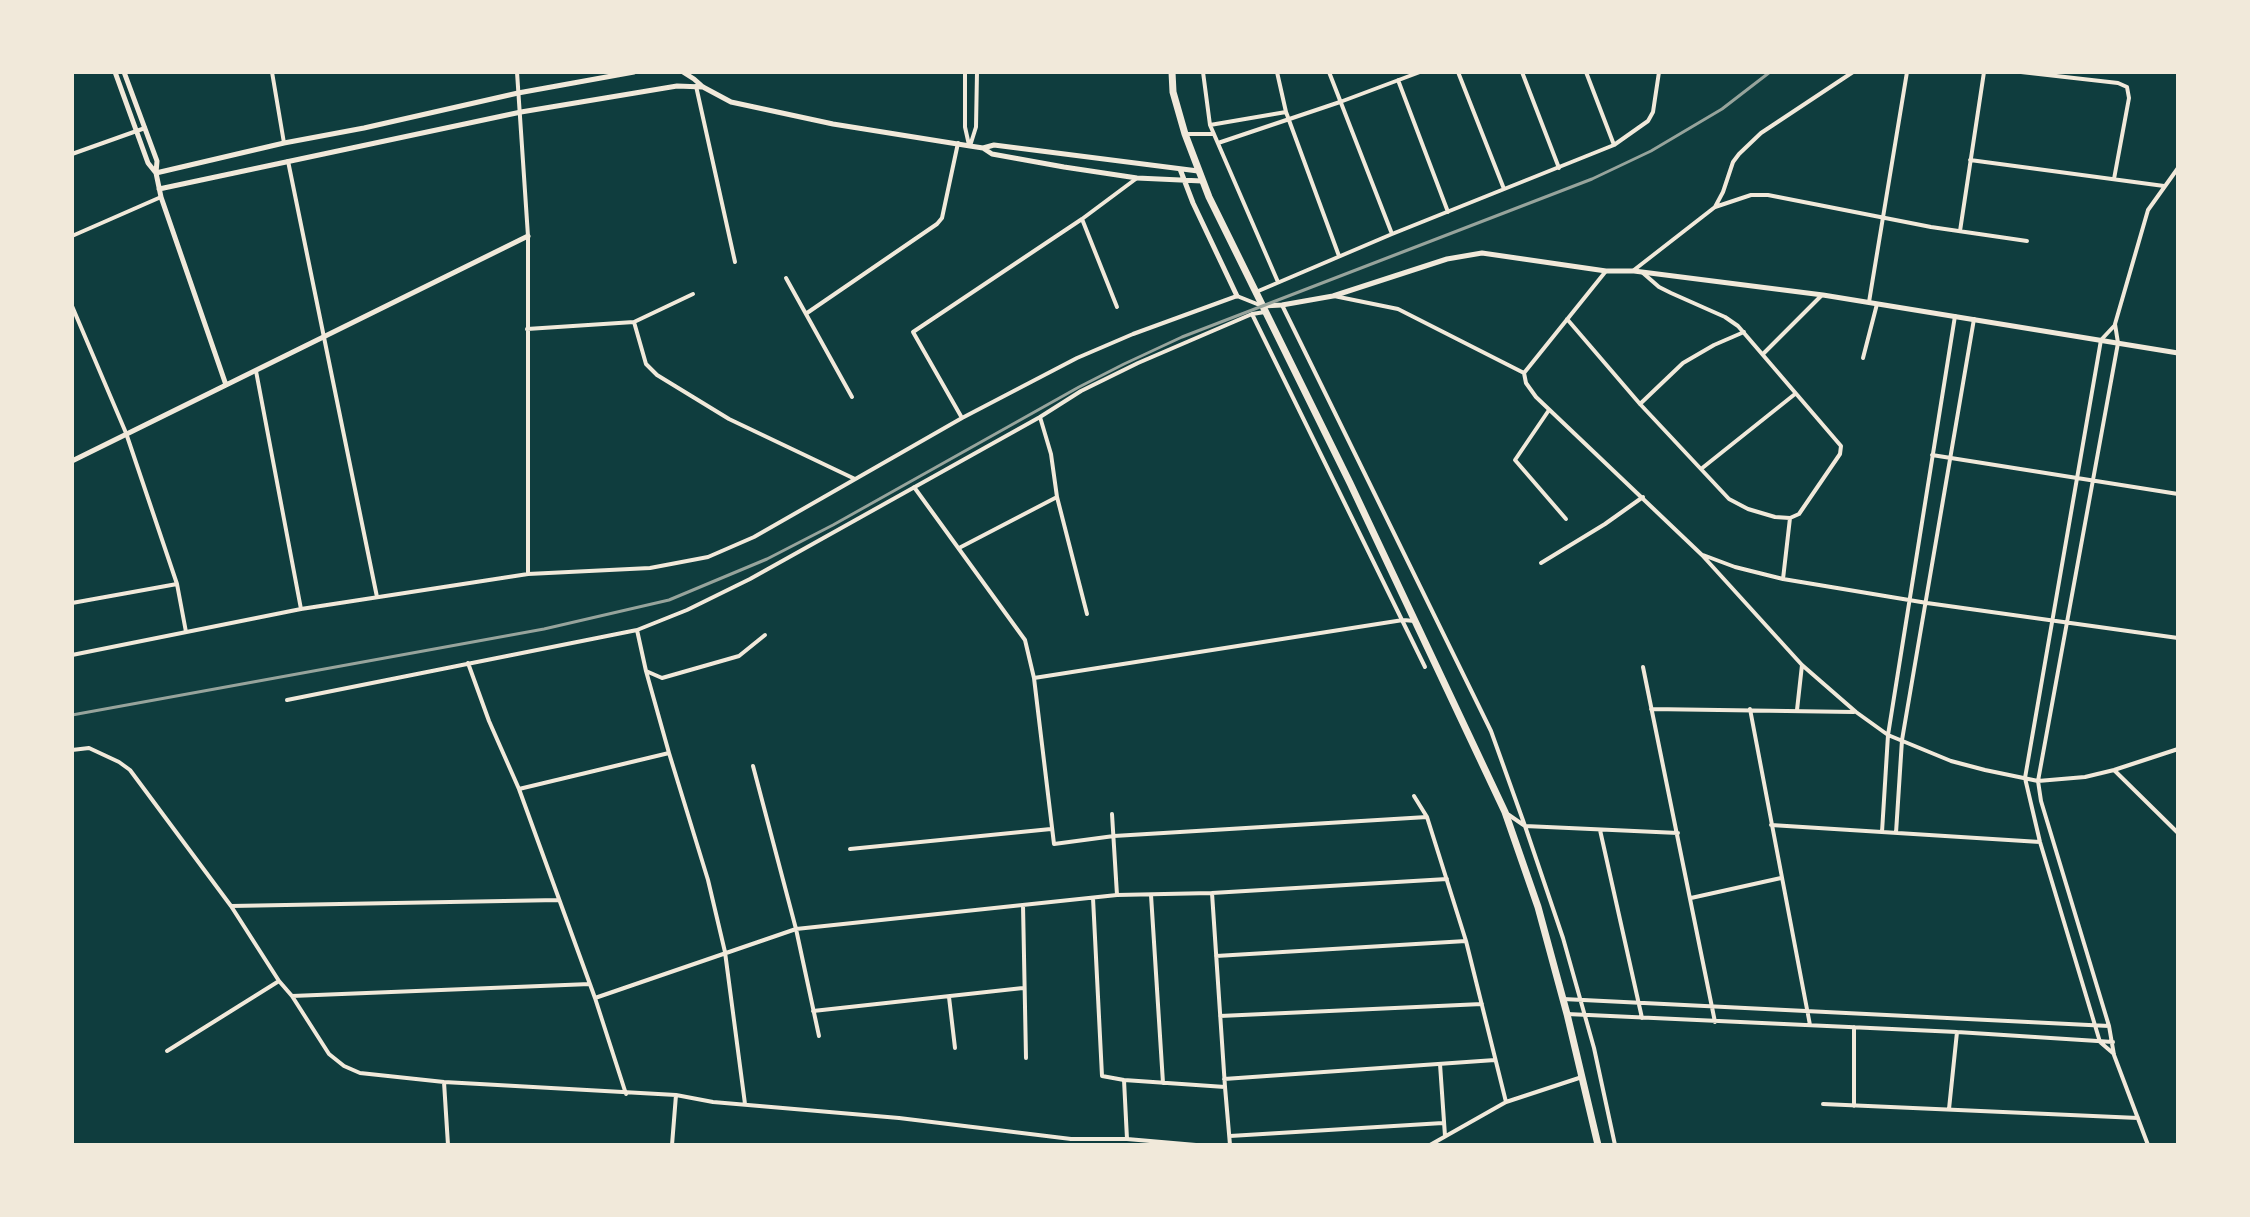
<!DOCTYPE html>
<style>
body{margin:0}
#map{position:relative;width:2250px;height:1217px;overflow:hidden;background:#0f3d3e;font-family:Arial,sans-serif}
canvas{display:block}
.frame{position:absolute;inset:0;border:74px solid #f1e9da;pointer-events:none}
</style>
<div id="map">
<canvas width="2250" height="1217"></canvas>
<div class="frame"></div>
</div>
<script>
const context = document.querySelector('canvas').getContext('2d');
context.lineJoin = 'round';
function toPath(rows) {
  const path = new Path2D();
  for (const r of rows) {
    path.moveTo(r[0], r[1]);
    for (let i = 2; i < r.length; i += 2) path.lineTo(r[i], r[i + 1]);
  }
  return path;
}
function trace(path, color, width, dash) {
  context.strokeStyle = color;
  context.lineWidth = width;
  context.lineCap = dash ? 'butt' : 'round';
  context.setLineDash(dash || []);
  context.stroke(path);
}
const minor = toPath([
 [272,72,284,143],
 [517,72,528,236,528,574],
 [965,72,965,127,969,145],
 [1203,72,1210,125,1278,282],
 [1277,72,1286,112,1339,256],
 [1329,72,1392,234],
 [1458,72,1504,189],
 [1522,72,1559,168],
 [1586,72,1614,145],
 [2021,72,2118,83,2127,87,2129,98,2114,179],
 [1398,80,1448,212],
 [696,86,735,262],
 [1210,125,1286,112],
 [1185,134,1214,134],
 [1218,143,1340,102,1420,72],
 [970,146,976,127,977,72],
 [72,154,145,128],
 [1970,160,2164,186],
 [288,161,377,597],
 [1715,207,1751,195,1768,195,1931,227,2027,241],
 [1082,219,1117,307],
 [1960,231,1984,72],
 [72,236,161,197],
 [1634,270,1715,207,1723,192,1733,162,1739,154,1761,133,1853,72],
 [1643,273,1659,287,1671,293,1725,317,1738,326,1841,446,1840,454,1799,514,1790,518],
 [786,278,852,397],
 [1256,292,1392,234,1614,145,1648,121,1653,112,1659,72],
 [1334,296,1398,309,1524,373,1526,383,1536,397,1702,555,1802,665,1856,712,1888,735,1951,761,1985,770,2038,781,2085,777,2114,770,2178,749],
 [1869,302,1907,72],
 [1282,305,1491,731,1525,826,1563,938,1594,1048,1615,1145],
 [72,306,126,433,177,584,186,632],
 [807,313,937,224,942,218,958,143],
 [1252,314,1425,667],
 [1567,319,1640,404,1729,499,1748,509,1775,517,1790,518],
 [634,322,693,294],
 [527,329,634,322,646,364,657,375,729,419,855,479],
 [1763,354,1822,295],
 [1863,358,1877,304],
 [256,371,301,609],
 [1524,373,1606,271],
 [1640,404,1683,363,1714,345,1744,332],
 [1549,410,1515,460,1566,519],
 [962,418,913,332,1082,219,1137,178],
 [1932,455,2178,494],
 [1701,469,1795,394],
 [914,487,1025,640,1034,678,1054,844,1114,836,1427,817],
 [1057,497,1087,614],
 [959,548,1057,497,1051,454,1040,417],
 [1703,555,1735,567,1783,579,1927,603,2178,638],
 [1541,563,1605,524,1643,497],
 [1783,579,1790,518],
 [72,603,177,584],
 [637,630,646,671,669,753,708,880,725,952,745,1104],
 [72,655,301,609,528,574,650,568,708,557,754,537,962,418,1077,358,1133,334,1237,296,1262,306],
 [468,663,489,721,519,789,595,998,626,1094],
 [1643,667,1715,1022],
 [646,671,662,678,739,656,765,635],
 [1034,678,1403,620,1415,621],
 [287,700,637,630,687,610,750,579,1040,417,1081,391,1138,363,1252,314,1265,312],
 [1651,709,1854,712],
 [1750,709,1810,1025],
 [1797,710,1802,665],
 [72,750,89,748,119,762,130,770,231,906,279,981,292,996,329,1054,344,1066,360,1073,444,1082,676,1095,713,1102,899,1118,1071,1139,1127,1139,1196,1145],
 [753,766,796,929,819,1036],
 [2114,770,2178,833],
 [519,789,669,753],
 [1414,796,1427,817,1466,941,1506,1102],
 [1506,813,1525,826,1678,833],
 [1112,814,1117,895],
 [1771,825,2040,842],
 [1600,830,1642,1018],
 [1882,832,1888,735,1955,316],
 [1896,833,1902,740,1974,319],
 [850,849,1051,829],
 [1212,893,1225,1087,1230,1145],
 [1151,895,1163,1083],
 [1093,898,1102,1076,1124,1080,1225,1087],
 [1691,898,1781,878],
 [1023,905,1026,1058],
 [231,906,559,900],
 [1216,956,1466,941],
 [292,996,590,984],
 [949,997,955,1048],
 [595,998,796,929,1117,895,1212,893,1447,879],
 [1563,999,2109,1026],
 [813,1011,1023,988],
 [1567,1014,1957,1032,2113,1042],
 [1220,1016,1482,1004],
 [1854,1027,1854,1106],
 [167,1051,279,981],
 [2114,1054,2100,1042,2040,842,2025,778,2101,340,2115,325],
 [1440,1064,1445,1136],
 [1224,1079,1495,1060],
 [1124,1080,1127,1139],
 [444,1082,448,1145],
 [1823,1104,2138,1118],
 [1949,1109,1957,1032],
 [1230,1136,1443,1123],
 [672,1145,676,1095],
 [1430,1145,1506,1102,1582,1077],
 [2148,1145,2114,1055,2109,1026,2041,801,2038,781,2118,343,2115,324,2148,210,2178,168]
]);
const tertiary = toPath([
 [115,72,148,163,156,173],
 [124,72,157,161,156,173,161,197,226,385],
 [683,72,694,79,703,87,731,102,833,124,970,146,983,148,992,154,1064,167,1137,178,1202,181],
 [983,148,994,145,1198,171],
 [1180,169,1193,203,1237,296],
 [156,173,284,143,364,128,518,93,634,72],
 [159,189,521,112,677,86,703,87],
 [1262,306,1282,305,1333,296,1447,259,1482,253,1606,271,1634,271,1823,295,2178,353],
 [72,461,528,236]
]);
const primary = toPath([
 [1172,72,1173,92,1185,134,1209,197,1350,483,1505,812,1538,907,1567,1014,1598,1145]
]);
const rail = toPath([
 [72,715,544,629,669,600,767,559,833,525,1079,387,1124,364,1182,337,1592,179,1651,151,1722,109,1770,72]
]);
trace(minor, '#f1e9da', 4);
trace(tertiary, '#f1e9da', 5);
trace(primary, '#f1e9da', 7);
trace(rail, '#97a49c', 3);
</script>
